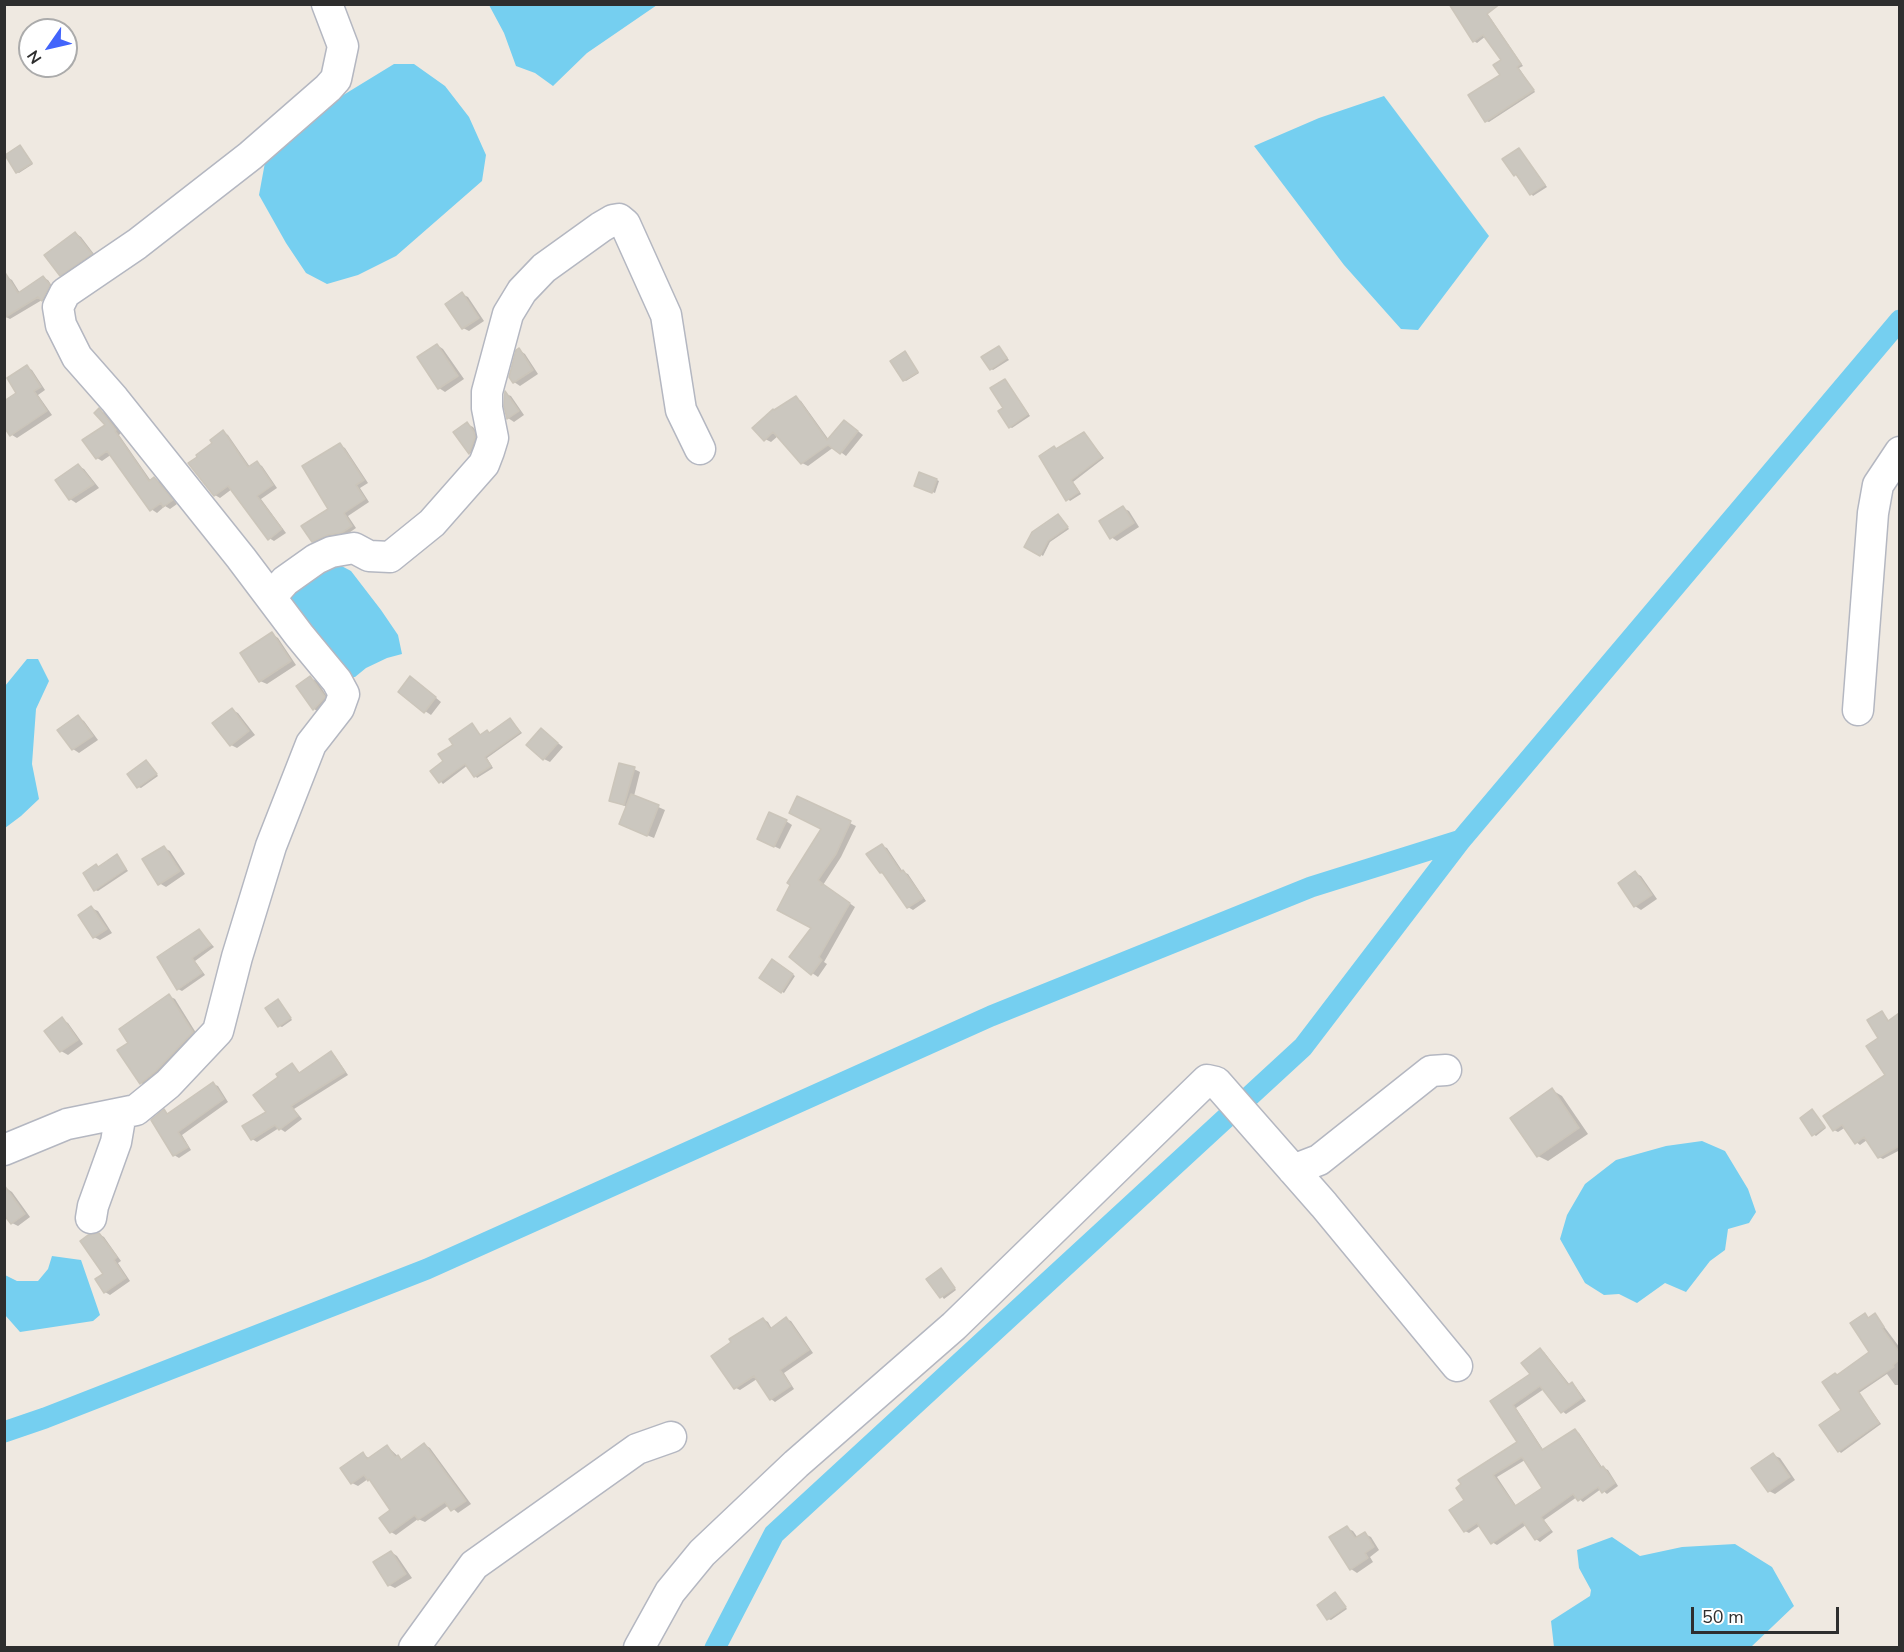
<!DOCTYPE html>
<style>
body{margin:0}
#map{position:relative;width:1904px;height:1652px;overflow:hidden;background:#efe9e1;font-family:"Nunito Sans",sans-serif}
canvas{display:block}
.frame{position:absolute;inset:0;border:6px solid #2e2e2e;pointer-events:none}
.north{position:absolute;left:18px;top:18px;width:60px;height:60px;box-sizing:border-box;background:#fff;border:2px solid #ababab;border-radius:50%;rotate:236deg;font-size:16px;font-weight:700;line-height:24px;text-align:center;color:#2e2e2e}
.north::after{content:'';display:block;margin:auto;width:21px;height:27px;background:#4264fb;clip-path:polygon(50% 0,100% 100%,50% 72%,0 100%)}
.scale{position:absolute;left:1691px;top:1607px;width:148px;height:27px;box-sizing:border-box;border:3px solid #2e2e2e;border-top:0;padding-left:8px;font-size:18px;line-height:21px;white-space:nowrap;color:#2e2e2e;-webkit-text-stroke:4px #fff;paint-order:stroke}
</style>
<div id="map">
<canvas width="1904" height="1652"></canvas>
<div class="frame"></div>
<div class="north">N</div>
<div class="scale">50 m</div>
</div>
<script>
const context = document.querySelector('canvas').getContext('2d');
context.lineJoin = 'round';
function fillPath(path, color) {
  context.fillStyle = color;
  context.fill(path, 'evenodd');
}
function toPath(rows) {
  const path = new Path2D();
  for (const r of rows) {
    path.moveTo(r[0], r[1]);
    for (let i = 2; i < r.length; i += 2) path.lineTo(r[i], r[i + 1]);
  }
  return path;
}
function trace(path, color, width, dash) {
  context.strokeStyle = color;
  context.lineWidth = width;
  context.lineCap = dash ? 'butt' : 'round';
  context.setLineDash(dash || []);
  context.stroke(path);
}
const water = toPath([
 [489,5,657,5,587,53,553,86,535,73,516,66,504,33],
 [394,64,414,64,445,86,469,117,486,155,482,181,396,256,358,275,327,284,306,273,286,243,259,195,266,157,327,105],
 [1384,96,1489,236,1418,330,1401,329,1344,265,1254,146,1319,118],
 [334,562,351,571,381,610,398,635,402,654,387,658,366,668,355,677,346,677,287,603,294,586],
 [27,659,38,659,49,681,36,709,32,764,39,799,21,816,5,828,5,686],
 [1702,1141,1725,1151,1748,1189,1756,1212,1749,1223,1728,1229,1725,1250,1710,1261,1686,1292,1665,1283,1637,1303,1619,1294,1604,1295,1585,1283,1560,1239,1567,1215,1585,1184,1616,1160,1666,1146],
 [52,1256,81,1260,100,1315,93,1321,20,1332,5,1315,5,1275,17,1281,38,1281,48,1269],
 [1612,1537,1640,1556,1682,1547,1735,1544,1772,1567,1794,1606,1751,1647,1554,1647,1551,1621,1590,1596,1591,1590,1579,1568,1577,1550]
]);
const shadow = toPath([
 [1451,4,1485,10,1523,66,1519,68,1535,92,1489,122,1486,121,1502,75,1503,60,1486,36,1477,43,1474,41],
 [21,147,33,164,19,173,17,172],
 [1519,149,1547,187,1533,196,1515,174],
 [75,233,81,237,97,258,67,278,61,275],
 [7,277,12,280,20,293,43,278,48,280,54,289,47,303,42,300,10,319,6,317],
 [462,294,468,297,484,321,469,331,463,328],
 [437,345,443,349,464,379,445,392,439,388],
 [999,347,1009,360,993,370,991,369],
 [519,350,525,354,538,374,520,386,514,382],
 [905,353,919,373,906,381,904,380],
 [27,367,32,370,45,390,38,395,52,415,17,438,12,435,18,394],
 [1005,380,1030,416,1012,428,1010,427,1005,409],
 [506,394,511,396,524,415,514,422,508,418,506,406],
 [796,398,801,401,829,440,850,425,863,435,846,456,834,447,808,466,802,463,778,436,771,442,765,439,774,412],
 [99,410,105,413,121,433,119,435,151,481,154,479,160,482,177,504,170,509,165,506,157,513,151,509,112,454,102,461,97,458,107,425],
 [467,424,473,427,480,436,476,456,470,453,455,433],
 [224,432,228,435,250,467,257,463,262,466,277,488,261,499,286,533,274,541,269,538,232,489,220,498,215,495,214,443],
 [1086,436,1104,458,1073,482,1081,494,1070,501,1068,499,1058,450],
 [340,445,345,448,368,483,360,488,369,502,348,516,356,528,346,535,318,544,313,541,330,510],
 [78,466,84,469,99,488,76,503,70,499],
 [937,480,939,481,935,493,918,486],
 [1123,508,1129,511,1139,527,1117,541,1111,537],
 [1058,515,1069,529,1050,542,1043,556,1026,546],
 [272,634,278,638,296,665,267,684,260,681],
 [310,678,317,681,330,701,320,713,314,709,298,686],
 [417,682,441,702,431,715,425,711],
 [232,710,238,713,255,735,237,748,231,745],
 [78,717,84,721,98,740,79,753,73,749,59,730],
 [512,721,522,733,487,758,493,768,477,778,468,765,443,784,432,772,445,762,455,745,472,725,481,736,491,734],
 [541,730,563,747,550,762,544,759],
 [147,762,158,776,141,788,138,787],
 [634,769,640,772,634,796,665,810,654,838,627,827,627,807,611,800],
 [798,798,856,826,841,857,823,885,855,907,824,962,827,964,818,977,812,973,813,928,779,910,823,829],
 [786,821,792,825,780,849,765,842],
 [882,846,887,848,903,872,908,874,926,901,913,910,908,907,886,876,881,872],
 [164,848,170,851,185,874,166,887,159,883],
 [117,856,128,871,98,891,95,890,99,868],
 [1635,873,1641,876,1657,899,1641,910,1635,906],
 [91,908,98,911,112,933,100,940,94,937],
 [199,930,214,947,195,961,205,975,182,991,178,989,159,957],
 [773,961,795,976,784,993,761,978],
 [169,996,175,999,198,1036,147,1086,141,1083,119,1051,130,1043],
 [278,1001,292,1020,282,1027,279,1026],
 [1882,1012,1890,1022,1900,1015,1900,1150,1883,1159,1879,1157,1867,1140,1860,1145,1856,1142,1846,1127,1838,1132,1834,1130,1888,1075,1880,1039],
 [62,1019,68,1023,83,1044,68,1055,61,1051,46,1031],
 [331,1053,335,1056,348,1075,294,1109,302,1119,285,1132,279,1128,257,1142,252,1139,268,1112,280,1077,292,1065,301,1074],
 [213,1084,218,1086,228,1102,182,1135,191,1150,179,1158,174,1155,164,1111,169,1114],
 [1552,1090,1562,1096,1588,1134,1548,1161,1538,1156],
 [1812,1111,1826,1128,1816,1136,1813,1134],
 [6,1188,12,1192,30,1217,18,1226,12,1223],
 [99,1234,104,1237,121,1261,118,1263,130,1281,110,1295,105,1292,105,1274],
 [943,1271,956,1290,944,1299,928,1279],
 [1865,1315,1869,1319,1877,1317,1900,1348,1900,1385,1895,1385,1887,1374,1859,1393,1881,1424,1841,1453,1839,1451,1843,1410,1838,1376,1871,1353],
 [763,1319,768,1322,772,1329,786,1319,791,1321,813,1353,784,1373,794,1389,775,1402,771,1399,757,1379,740,1390,736,1388,733,1343],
 [1540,1350,1544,1352,1570,1385,1572,1384,1576,1387,1586,1401,1566,1414,1562,1411,1544,1389,1516,1408,1544,1451,1575,1430,1579,1433,1602,1467,1608,1470,1618,1486,1607,1494,1601,1489,1583,1502,1577,1497,1544,1520,1553,1532,1540,1542,1536,1539,1526,1525,1497,1545,1492,1542,1481,1525,1469,1533,1465,1531,1466,1500,1519,1442,1492,1401,1532,1374],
 [1525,1460,1544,1488,1517,1507,1497,1477],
 [425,1445,430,1448,471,1504,458,1513,449,1505,425,1522,418,1519,396,1535,391,1532,392,1511,374,1482,368,1479,358,1486,352,1483,363,1454,370,1459,388,1447,403,1461],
 [1773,1455,1780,1458,1795,1480,1775,1494,1769,1491],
 [1347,1528,1353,1531,1358,1538,1365,1534,1371,1537,1379,1550,1370,1557,1373,1562,1357,1573,1351,1569],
 [391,1552,397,1556,412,1578,395,1588,389,1585],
 [1335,1594,1347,1609,1331,1620,1328,1619]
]);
const canal = toPath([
 [4,1432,45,1418,427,1269,991,1016,1311,887,1461,840,1900,320],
 [715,1648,774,1534,1303,1047,1461,840]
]);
const building = toPath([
 [1449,4,1500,4,1487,14,1521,64,1517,67,1534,90,1485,122,1468,95,1500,75,1493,65,1501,60,1483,35,1473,42,1449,4],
 [20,145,32,163,16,173,5,155,20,145],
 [1519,148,1545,185,1530,195,1516,174,1514,176,1502,159,1519,148],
 [75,232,92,254,60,276,44,255,75,232],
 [4,271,18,293,43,276,50,285,42,301,38,297,4,318,4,271],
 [462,292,479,318,462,329,445,304,462,292],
 [437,344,458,376,438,389,417,357,437,344],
 [999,346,1007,358,990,370,981,357,999,346],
 [519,348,533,370,513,383,509,377,516,350,519,348],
 [905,351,918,372,903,381,890,361,905,351],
 [27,365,41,387,34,391,47,411,10,436,4,427,4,401,16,393,7,378,27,365],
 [1005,379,1028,414,1009,428,998,411,1003,408,990,388,1005,379],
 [505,391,519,411,507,419,504,406,505,391],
 [796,396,827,440,844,420,858,431,840,454,828,445,801,464,773,432,764,441,752,428,773,409,774,410,796,396],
 [99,408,116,430,115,431,149,481,154,477,173,500,163,507,161,503,150,511,107,451,96,459,82,440,105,425,94,413,99,408],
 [467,422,474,432,475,437,469,454,453,432,467,422],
 [223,430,248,467,257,461,273,485,257,496,282,529,268,540,228,486,214,496,188,463,197,457,196,455,212,443,210,440,223,430],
 [1084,432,1102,457,1071,480,1079,492,1066,501,1039,456,1054,446,1056,449,1084,432],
 [340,443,364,480,356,485,365,499,344,513,352,526,341,533,328,535,312,542,301,526,328,509,302,466,340,443],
 [78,464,94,484,69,500,55,480,78,464],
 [919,472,937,479,932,493,914,486,919,472],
 [1123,506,1134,523,1110,539,1099,521,1123,506],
 [1058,514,1068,527,1048,541,1040,556,1024,547,1032,532,1058,514],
 [272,632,291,661,259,682,240,653,272,632],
 [310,676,325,697,313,710,296,686,310,676],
 [410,676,436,697,424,713,398,692,410,676],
 [232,708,249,731,230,746,212,723,232,708],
 [78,715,93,736,72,750,57,730,78,715],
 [510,718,520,732,485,757,491,766,474,777,465,764,439,783,430,771,443,761,438,754,453,745,449,739,472,723,480,735,487,730,489,733,510,718],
 [541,728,558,743,543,760,526,745,541,728],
 [146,760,157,774,137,788,127,774,146,760],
 [619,763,635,767,624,805,609,801,619,763],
 [631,794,659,805,647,836,619,824,631,794],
 [797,796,851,821,836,854,818,880,822,883,821,885,823,884,850,903,819,957,822,960,811,975,789,957,811,928,777,910,790,885,787,883,821,829,789,813,797,796],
 [769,812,787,820,774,847,757,839,769,812],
 [882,844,901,872,903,870,923,898,907,908,882,872,880,873,866,854,882,844],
 [164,846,180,871,158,885,142,859,164,846],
 [117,854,126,869,94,891,83,873,96,864,98,867,117,854],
 [1635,871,1652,895,1634,907,1618,883,1635,871],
 [91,906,107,929,93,938,78,915,91,906],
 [199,929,211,945,192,958,202,973,177,990,157,957,199,929],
 [772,959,793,974,781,993,759,978,772,959],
 [169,994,193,1032,156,1071,140,1084,117,1050,128,1043,119,1029,169,994],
 [278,999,291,1018,278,1027,265,1008,278,999],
 [1882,1011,1888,1021,1899,1013,1899,1146,1878,1158,1864,1137,1855,1144,1842,1125,1833,1131,1823,1116,1885,1075,1866,1046,1878,1038,1867,1020,1882,1011],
 [62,1017,78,1040,60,1052,44,1031,62,1017],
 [331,1051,345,1072,291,1106,298,1116,279,1130,275,1125,251,1140,242,1126,266,1112,253,1095,278,1077,276,1074,292,1063,299,1073,331,1051],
 [213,1082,224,1099,178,1132,188,1147,173,1156,151,1120,164,1109,167,1114,213,1082],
 [1552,1088,1579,1128,1537,1157,1510,1118,1552,1088],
 [1812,1109,1825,1127,1812,1136,1800,1118,1812,1109],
 [4,1185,25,1214,11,1224,4,1215,4,1185],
 [99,1233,117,1257,114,1260,126,1278,104,1293,95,1279,103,1274,80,1241,88,1235,99,1233],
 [941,1268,955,1288,940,1298,926,1279,941,1268],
 [1865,1313,1868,1318,1875,1313,1884,1327,1882,1328,1899,1352,1899,1360,1893,1365,1894,1367,1858,1391,1879,1423,1838,1452,1819,1425,1841,1410,1822,1382,1835,1373,1837,1375,1869,1352,1850,1323,1865,1313],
 [786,1317,809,1350,780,1370,791,1386,770,1400,754,1376,734,1389,711,1356,731,1342,729,1339,763,1318,770,1329,786,1317],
 [1540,1348,1568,1385,1572,1382,1582,1398,1561,1413,1540,1386,1513,1405,1542,1450,1575,1429,1601,1468,1603,1466,1615,1483,1602,1493,1598,1487,1578,1501,1573,1494,1541,1517,1550,1530,1535,1540,1523,1522,1491,1544,1477,1523,1464,1532,1449,1510,1464,1500,1456,1488,1461,1484,1458,1480,1517,1442,1490,1401,1530,1374,1521,1363,1540,1348],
 [1522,1457,1542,1488,1515,1506,1493,1475,1522,1457],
 [424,1443,466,1501,451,1511,445,1502,418,1520,415,1515,390,1533,379,1518,390,1510,369,1479,368,1481,364,1475,351,1484,340,1468,363,1452,367,1459,387,1445,395,1457,398,1455,401,1460,424,1443],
 [1773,1453,1790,1477,1768,1492,1751,1468,1773,1453],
 [1347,1526,1355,1538,1365,1532,1374,1547,1365,1553,1368,1558,1350,1570,1329,1537,1347,1526],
 [391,1551,406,1574,388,1586,373,1562,391,1551],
 [1335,1592,1346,1607,1327,1620,1317,1605,1335,1592]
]);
const minor = toPath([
 [271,597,285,581,316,559,331,552,354,548,369,556,390,557,432,523,484,464,489,451,493,438,487,408,487,392,508,314,522,291,544,268,601,227,613,220,619,219,625,224,666,315,681,410,700,449],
 [1858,710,1873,513,1878,485,1900,452],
 [4,1150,67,1124,136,1110,168,1084,218,1031,237,957,271,846,311,744,339,708,344,694,337,681,299,635,241,558,114,399,77,357,61,325,58,307,65,293,137,244,250,156,328,88,336,79,343,46,327,4],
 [1293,1170,1319,1160,1431,1071,1446,1070],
 [91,1218,93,1206,116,1142,121,1113],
 [414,1648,474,1565,637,1449,671,1437],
 [639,1648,670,1592,702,1553,796,1464,954,1326,1207,1080,1216,1082,1324,1205,1457,1366]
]);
fillPath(water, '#75cff0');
fillPath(shadow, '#0003');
trace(canal, '#75cff0', 21);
fillPath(building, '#cbc7bf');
trace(building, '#cbc5ba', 1.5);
trace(minor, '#b4b7c1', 33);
trace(minor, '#fff', 30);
</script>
